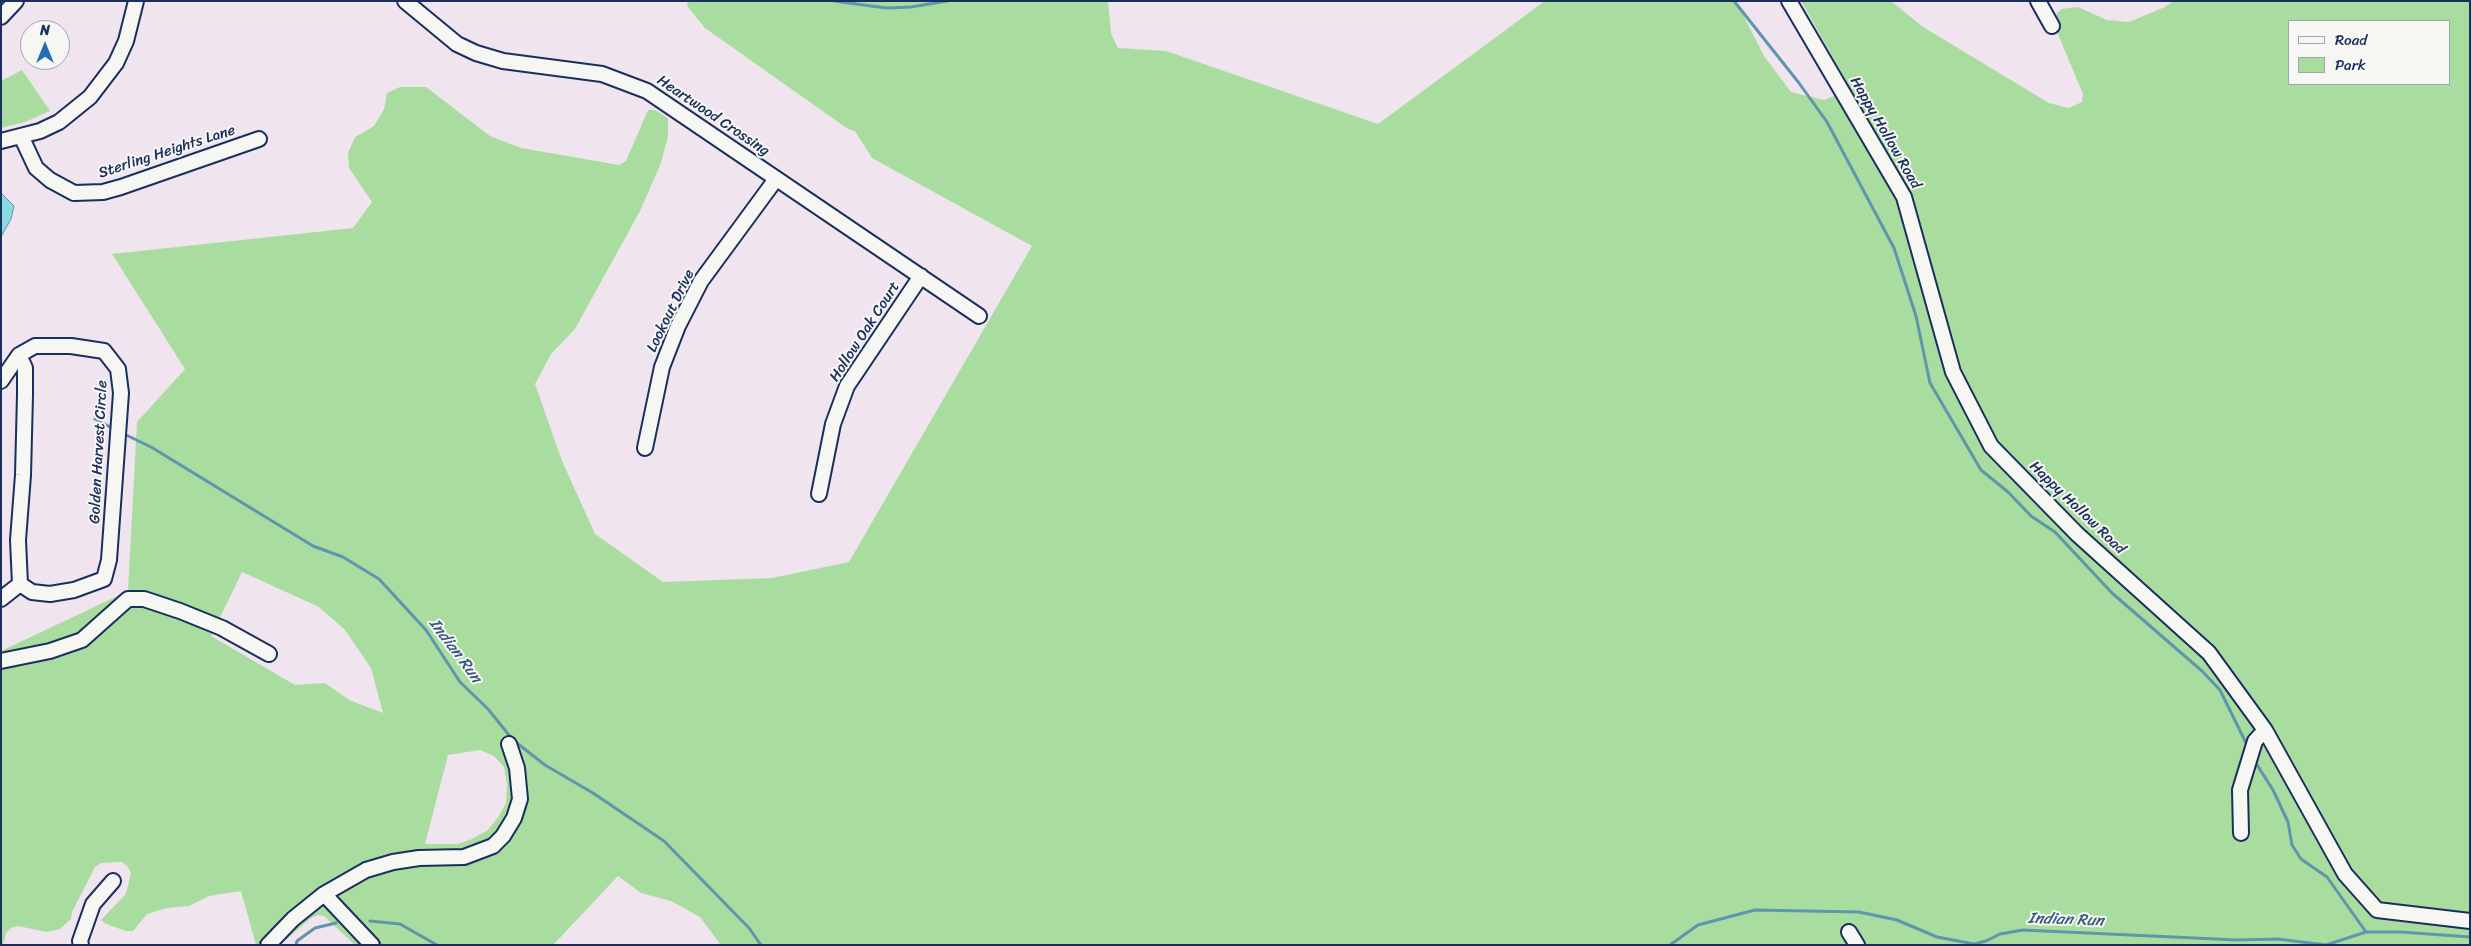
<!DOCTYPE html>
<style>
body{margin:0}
#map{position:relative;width:2471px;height:946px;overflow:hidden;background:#f0e4ee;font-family:Sriracha,sans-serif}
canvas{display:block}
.frame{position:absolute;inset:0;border:2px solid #1b2f5e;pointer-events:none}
.legend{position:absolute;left:2288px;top:20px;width:162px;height:65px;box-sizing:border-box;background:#f6f6f2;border:1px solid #9ea6b7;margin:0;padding:6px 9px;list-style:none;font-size:15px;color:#1b2f5e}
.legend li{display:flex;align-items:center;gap:10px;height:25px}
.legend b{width:25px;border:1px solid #9ea6b7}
.north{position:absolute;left:20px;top:20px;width:50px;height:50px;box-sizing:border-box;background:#f6f6f2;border:1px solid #9ea6b7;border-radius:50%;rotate:0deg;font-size:14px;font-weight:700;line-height:20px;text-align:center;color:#1b2f5e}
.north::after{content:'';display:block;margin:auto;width:18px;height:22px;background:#1f6fb2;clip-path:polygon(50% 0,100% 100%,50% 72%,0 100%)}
</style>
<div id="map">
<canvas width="2471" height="946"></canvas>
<div class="frame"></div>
<ul class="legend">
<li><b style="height:6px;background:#f6f6f2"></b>Road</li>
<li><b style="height:14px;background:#a9dd9f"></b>Park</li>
</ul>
<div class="north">N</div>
</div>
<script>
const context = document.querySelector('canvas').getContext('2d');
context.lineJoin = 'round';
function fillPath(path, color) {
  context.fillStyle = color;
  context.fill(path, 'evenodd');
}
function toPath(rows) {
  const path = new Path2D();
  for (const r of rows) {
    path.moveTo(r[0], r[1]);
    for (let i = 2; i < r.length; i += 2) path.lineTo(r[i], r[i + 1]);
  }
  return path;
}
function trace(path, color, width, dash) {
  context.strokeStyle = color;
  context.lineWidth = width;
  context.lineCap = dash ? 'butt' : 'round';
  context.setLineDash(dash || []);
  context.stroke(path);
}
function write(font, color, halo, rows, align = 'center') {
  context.font = font + ' Sriracha,sans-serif';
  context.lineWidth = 4;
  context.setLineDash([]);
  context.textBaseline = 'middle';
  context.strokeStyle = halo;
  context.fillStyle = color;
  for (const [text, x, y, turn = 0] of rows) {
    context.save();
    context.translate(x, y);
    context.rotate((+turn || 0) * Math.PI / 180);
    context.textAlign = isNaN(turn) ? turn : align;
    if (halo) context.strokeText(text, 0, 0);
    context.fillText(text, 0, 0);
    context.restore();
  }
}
const green = toPath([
 [688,1,1108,1,1111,34,1118,48,1166,51,1378,124,1545,1,1736,1,1764,56,1791,92,1824,100,1851,89,1801,1,1891,1,1923,27,2049,103,2069,108,2082,102,2083,94,2055,27,2057,13,2062,9,2078,7,2107,20,2129,22,2165,7,2173,1,2470,1,2470,945,721,945,700,917,671,901,641,893,618,876,553,945,355,945,324,916,318,915,311,918,280,945,256,945,241,891,209,896,189,906,167,908,147,914,133,931,126,931,106,924,101,920,126,894,131,873,128,867,122,862,101,863,95,867,72,912,71,919,60,929,47,932,18,926,11,928,6,933,3,945,1,945,1,651,128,591,137,422,185,369,112,254,353,228,372,202,349,168,348,153,355,137,374,126,384,109,387,93,400,87,426,87,490,136,521,148,619,165,626,161,648,110,655,110,668,118,668,136,661,163,640,211,575,329,551,354,535,384,562,461,595,534,663,582,772,578,849,562,1032,246,872,158,855,131,848,129,705,28,687,6],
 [2290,21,2450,21,2450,84,2290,84],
 [242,572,319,607,345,630,371,668,383,713,349,700,325,683,295,685,211,636],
 [480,750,494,756,504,767,507,784,506,803,499,816,488,830,472,839,458,844,425,844,448,755],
 [22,70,50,111,25,122,1,128,1,81]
]);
const water = toPath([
 [1,193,14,206,11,219,1,237,1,193]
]);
const stream = toPath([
 [834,1,886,8,911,7,947,1],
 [1734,1,1799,83,1827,122,1894,248,1916,316,1930,383,1981,470,2008,492,2031,516,2055,532,2112,593,2202,671,2220,690,2248,747],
 [95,419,114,429],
 [122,433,151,447,313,546,343,557,379,579,426,630,460,682,488,709,513,740,545,765,593,793,664,841,749,928,761,945],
 [2254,760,2273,790,2288,822,2292,845,2301,859,2327,877,2366,932],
 [370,921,400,924,437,945],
 [296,945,297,941,315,928,336,923],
 [1670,945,1698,925,1755,910,1859,912,1897,920,1937,937,1974,944,1986,941,2000,934,2023,930,2237,940,2278,939,2326,945,2366,932,2401,932,2470,937]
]);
const minor = toPath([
 [405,1,457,44,476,53,503,61,602,74,647,91,979,316],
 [1789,1,1904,197,1953,372,1991,446,2077,534,2209,653,2265,730,2345,874,2377,910,2470,921],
 [2038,1,2052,26],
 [1,17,16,1],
 [22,138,36,168,50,180,74,193,103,192,121,187,259,139],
 [1,141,40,131,59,122,90,97,116,63,126,41,136,1],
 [35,346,71,346,104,351,118,369,121,393,109,560,104,579,74,590,50,594,32,592,20,584,18,540,23,475,25,395,25,368,19,355,35,346],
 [1,381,19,355],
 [645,448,662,367,678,326,701,281,776,179],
 [819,494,833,424,847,386,921,276],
 [1,599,20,584],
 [1,661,50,651,82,640,128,599,144,599,180,611,222,628,269,654],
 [2241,833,2240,790,2255,741,2265,730],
 [324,894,372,945],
 [1849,932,1857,945],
 [81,945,80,941,93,904,113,881],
 [268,945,293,919,324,894,366,870,393,862,419,858,464,857,493,846,503,836,514,818,520,799,517,768,509,744]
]);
const streetNames = [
 ["Heartwood Crossing",713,116,34],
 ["Happy Hollow Road",1885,133,60],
 ["Sterling Heights Lane",167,152,-18],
 ["Lookout Drive",671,311,-64],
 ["Hollow Oak Court",865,332,-57],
 ["Golden Harvest Circle",99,452,-87],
 ["Happy Hollow Road",2077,508,44]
];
const waterNames = [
 ["Indian Run",455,651,53],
 ["Indian Run",2066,920,2]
];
fillPath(green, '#a9dd9f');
fillPath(water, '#8adbe1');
trace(water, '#5e96ad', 1);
trace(stream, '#5e96ad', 3);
trace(minor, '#1b2f5e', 18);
trace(minor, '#f6f6f2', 14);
write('15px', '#1b2f5e', '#f6f6f2', streetNames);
write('italic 16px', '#375a7f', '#f6f6f2', waterNames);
</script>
